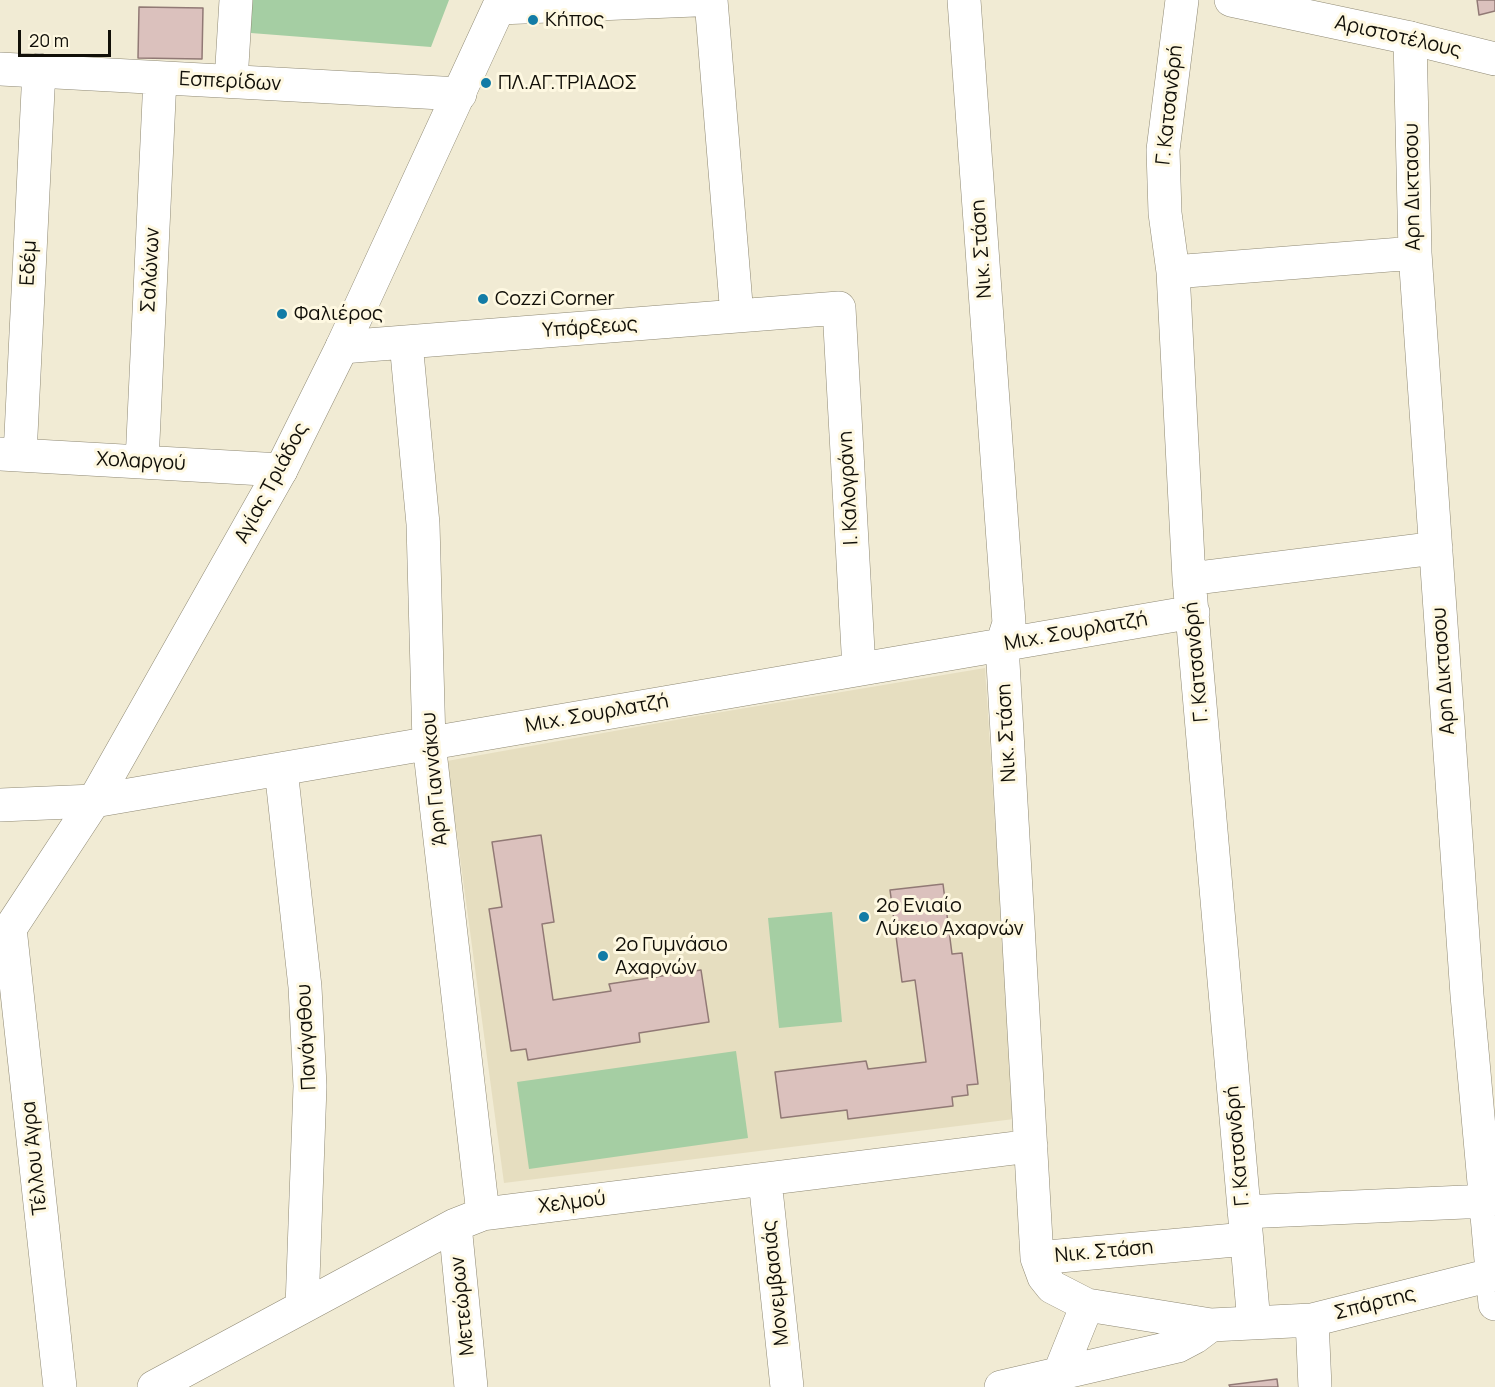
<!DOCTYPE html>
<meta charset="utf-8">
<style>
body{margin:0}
#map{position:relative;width:1495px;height:1387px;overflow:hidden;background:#f1ebd4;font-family:Manrope,sans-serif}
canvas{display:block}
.scale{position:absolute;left:18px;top:30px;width:93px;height:27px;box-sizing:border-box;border:3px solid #110f08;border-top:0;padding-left:8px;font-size:18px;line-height:21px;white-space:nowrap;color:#110f08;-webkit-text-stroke:4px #fef8e1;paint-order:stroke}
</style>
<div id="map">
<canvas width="1495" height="1387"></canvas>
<div class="scale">20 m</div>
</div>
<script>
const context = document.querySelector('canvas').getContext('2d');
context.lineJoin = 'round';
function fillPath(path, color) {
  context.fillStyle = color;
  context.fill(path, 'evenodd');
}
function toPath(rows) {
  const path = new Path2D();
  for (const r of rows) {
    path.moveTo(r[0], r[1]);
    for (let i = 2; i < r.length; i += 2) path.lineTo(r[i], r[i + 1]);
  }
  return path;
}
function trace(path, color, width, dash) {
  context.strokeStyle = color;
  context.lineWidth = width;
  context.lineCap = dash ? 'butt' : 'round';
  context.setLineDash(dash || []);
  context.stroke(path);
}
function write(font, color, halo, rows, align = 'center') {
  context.font = font + ' Manrope,sans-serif';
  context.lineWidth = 6;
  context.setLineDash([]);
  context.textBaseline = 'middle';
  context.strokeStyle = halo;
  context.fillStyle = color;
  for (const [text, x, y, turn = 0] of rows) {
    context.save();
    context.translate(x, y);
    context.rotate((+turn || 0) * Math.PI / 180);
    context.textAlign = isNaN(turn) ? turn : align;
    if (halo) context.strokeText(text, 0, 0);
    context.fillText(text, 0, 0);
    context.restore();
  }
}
const built = toPath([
 [985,668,1014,1119,504,1183,447,761,698,716]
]);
const green = toPath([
 [239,0,449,0,431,47,238,32],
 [832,912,842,1022,779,1028,768,918],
 [736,1051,748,1138,529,1169,517,1082]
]);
const building = toPath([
 [1477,0,1495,0,1495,11,1479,15,1477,0],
 [139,7,203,8,202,59,138,58,139,7],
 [541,835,554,922,542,924,553,1000,611,991,609,984,701,970,709,1022,639,1033,640,1042,528,1060,526,1049,511,1051,489,909,502,907,492,842,541,835],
 [943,884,952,954,962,953,978,1084,967,1085,968,1095,952,1097,953,1106,848,1119,847,1110,781,1118,775,1072,866,1061,868,1069,926,1062,915,980,902,982,890,890,943,884],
 [1277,1379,1278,1387,1230,1387,1229,1385,1277,1379]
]);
const minor = toPath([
 [711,0,737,316],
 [964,0,1009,623,1002,645,1037,1258,1246,1239],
 [1182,0,1163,150,1165,213,1173,272,1189,579,1254,1323],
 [499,8,695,0],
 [1410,38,1415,253,1467,995,1495,1304],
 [0,69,460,94],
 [231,81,236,0],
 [1173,272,1415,253],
 [406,342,423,524,429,743,483,1214],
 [342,347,839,308,859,669],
 [0,454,281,470],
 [20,455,39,70],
 [142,462,160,78],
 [1189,579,1436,548],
 [281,769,305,987,310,1086,302,1307],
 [0,805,94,801,1193,612],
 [10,928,60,1387],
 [765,1180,787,1387],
 [1244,1212,1487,1201],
 [455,1225,471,1387],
 [1037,1258,1044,1277,1052,1287,1087,1305,1211,1325,1312,1320,1495,1274],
 [1312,1320,1315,1387],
 [1060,1372,1087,1305],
 [154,1387,455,1225,483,1214,1031,1146],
 [1001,1387,1178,1346,1195,1337,1211,1325]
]);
const tertiary = toPath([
 [0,944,94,801,281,470,342,347,502,0]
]);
const secondary = toPath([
 [1231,0,1410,38,1495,59]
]);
const markers = [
 [533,20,6,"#137ca6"],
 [486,83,6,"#137ca6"],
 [483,299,6,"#137ca6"],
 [282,314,6,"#137ca6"],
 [864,917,6,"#137ca6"],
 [603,956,6,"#137ca6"]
];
const poiNames = [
 ["Κήπος",545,20],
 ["ΠΛ.ΑΓ.ΤΡΙΑΔΟΣ",498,83],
 ["Cozzi Corner",495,299],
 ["Φαλιέρος",294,314],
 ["2ο Ενιαίο",876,906],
 ["Λύκειο Αχαρνών",876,929],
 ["2ο Γυμνάσιο",615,945],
 ["Αχαρνών",615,968]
];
const streetNames = [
 ["Αριστοτέλους",1398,37,13],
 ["Εσπερίδων",230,82,3],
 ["Γ. Κατσανδρή",1170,105,-84],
 ["Αρη Δικτασου",1413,187,-91],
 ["Νικ. Στάση",982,249,-94],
 ["Εδέμ",29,263,-87],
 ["Σαλώνων",151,270,-87],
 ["Υπάρξεως",590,328,-4],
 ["Χολαργού",141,462,3],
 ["Αγίας Τριάδος",272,483,-62],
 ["Ι. Καλογράνη",849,488,-93],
 ["Μιχ. Σουρλατζή",1076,632,-10],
 ["Γ. Κατσανδρή",1197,662,-95],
 ["Αρη Δικτασου",1444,671,-94],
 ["Μιχ. Σουρλατζή",597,714,-10],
 ["Νικ. Στάση",1007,733,-93],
 ["Άρη Γιαννάκου",435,779,-95],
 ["Πανάγαθου",307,1037,-93],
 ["Γ. Κατσανδρή",1238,1146,-95],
 ["Τέλλου Άγρα",35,1158,-96],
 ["Χελμού",572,1203,-7],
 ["Νικ. Στάση",1104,1252,-5],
 ["Μονεμβασιάς",776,1283,-96],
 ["Σπάρτης",1375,1304,-14],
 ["Μετεώρων",463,1306,-96]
];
fillPath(built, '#e6dec0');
fillPath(green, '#a5cea3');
fillPath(building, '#dbc1bd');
trace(building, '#917975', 1.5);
trace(minor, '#8f8974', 34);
trace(tertiary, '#8f8974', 34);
trace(secondary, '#8f8974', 34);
trace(minor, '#fff', 33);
trace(tertiary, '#fff', 33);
trace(secondary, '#fff', 33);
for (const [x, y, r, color] of markers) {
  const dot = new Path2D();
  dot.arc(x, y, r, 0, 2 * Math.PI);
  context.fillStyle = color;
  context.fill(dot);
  trace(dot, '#fef8e1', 2);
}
write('20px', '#110f08', '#fef8e1', poiNames, 'left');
write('20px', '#110f08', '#fef8e1', streetNames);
</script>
